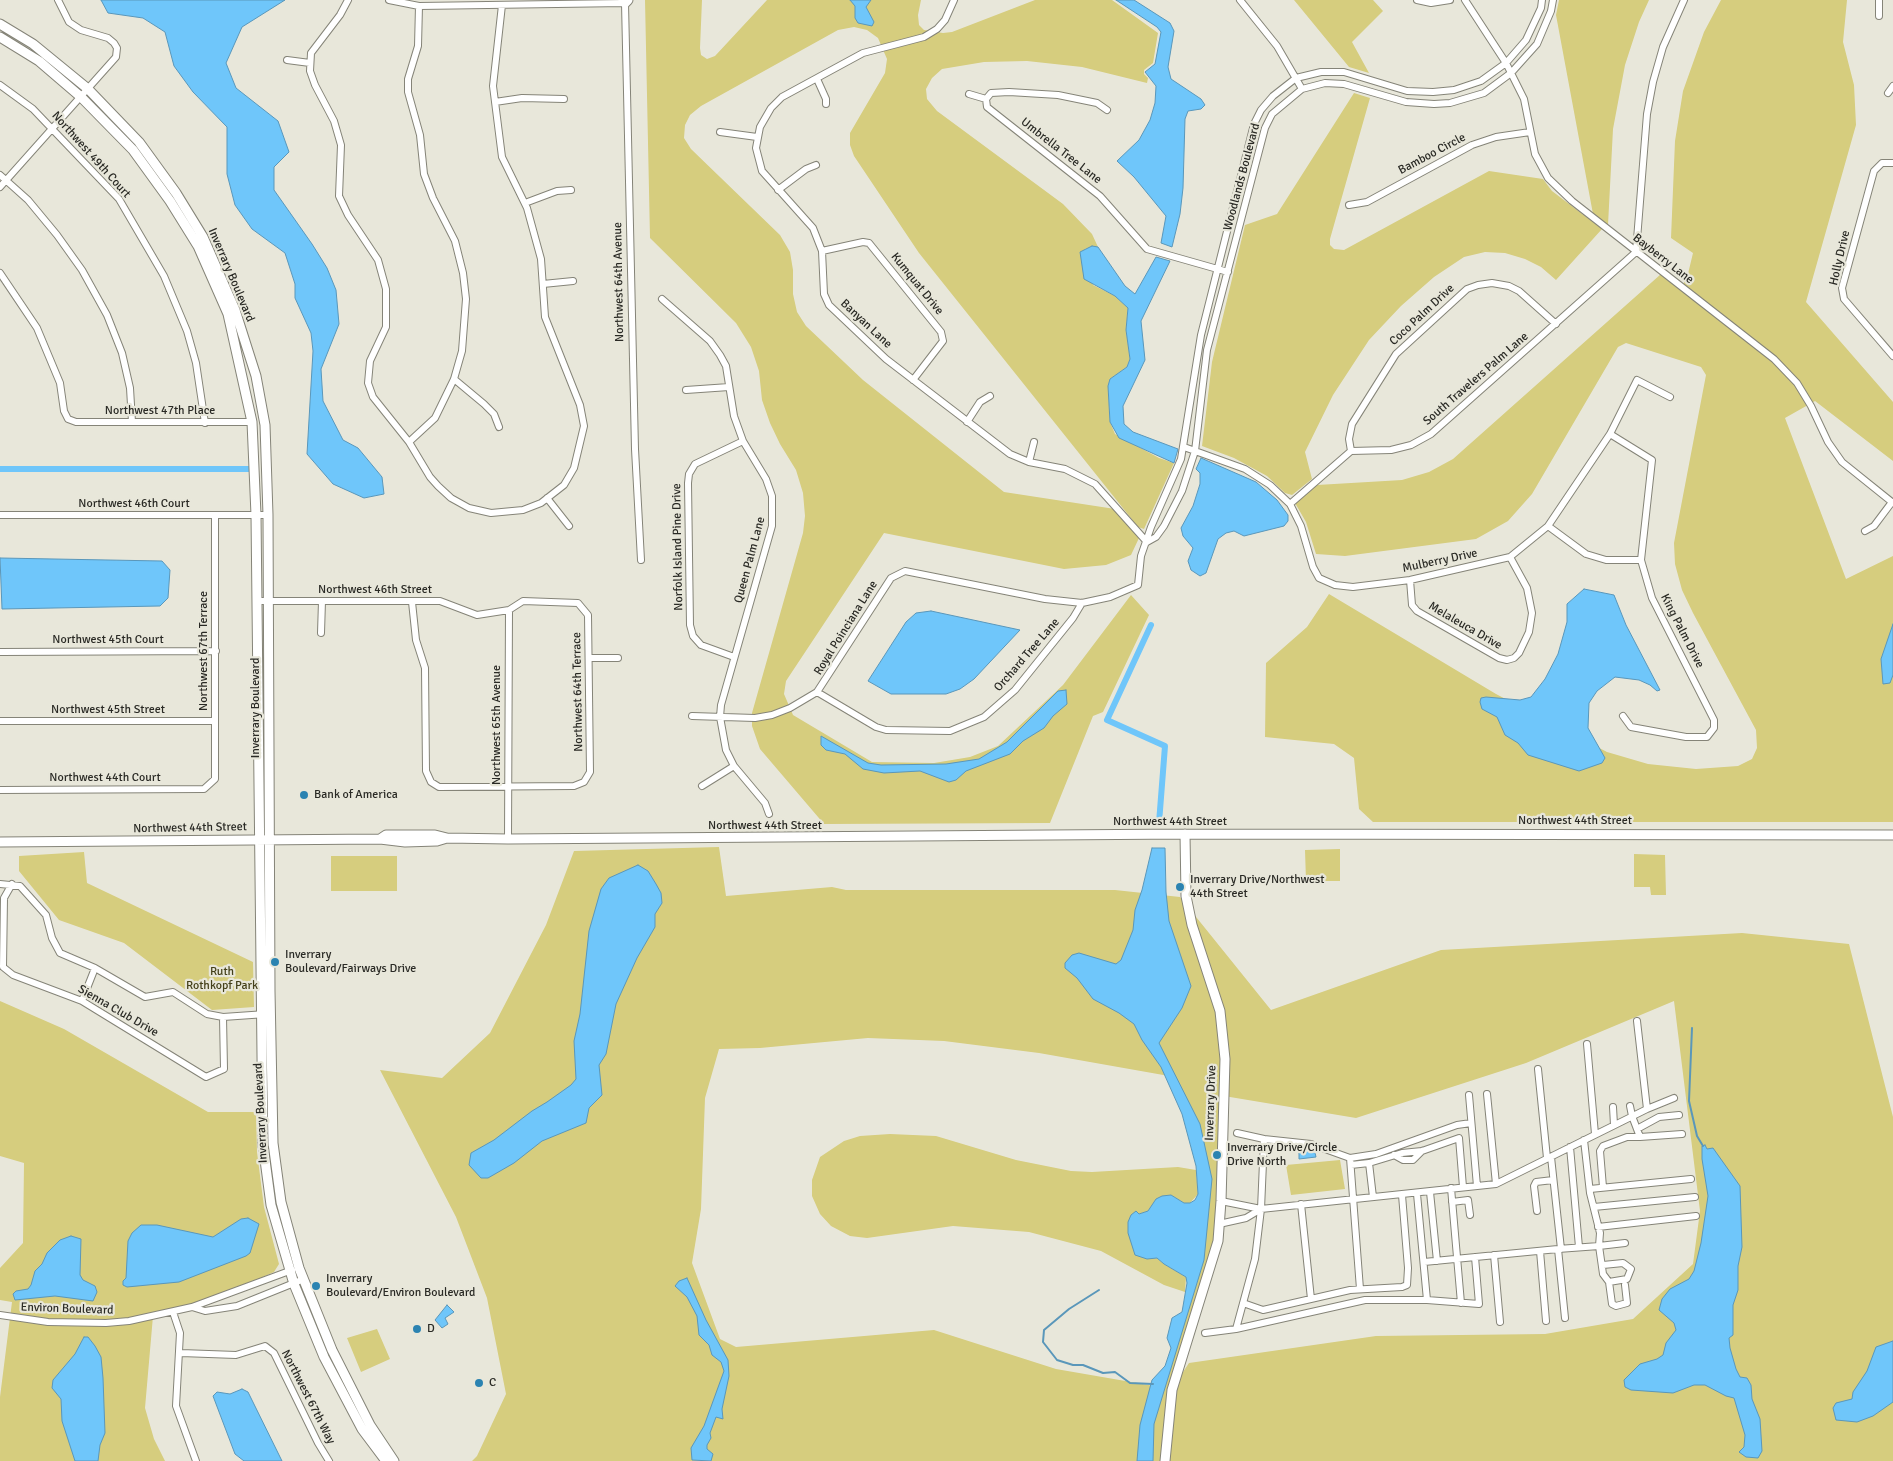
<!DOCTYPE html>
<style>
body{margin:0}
canvas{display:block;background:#e8e7da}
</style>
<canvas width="1893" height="1461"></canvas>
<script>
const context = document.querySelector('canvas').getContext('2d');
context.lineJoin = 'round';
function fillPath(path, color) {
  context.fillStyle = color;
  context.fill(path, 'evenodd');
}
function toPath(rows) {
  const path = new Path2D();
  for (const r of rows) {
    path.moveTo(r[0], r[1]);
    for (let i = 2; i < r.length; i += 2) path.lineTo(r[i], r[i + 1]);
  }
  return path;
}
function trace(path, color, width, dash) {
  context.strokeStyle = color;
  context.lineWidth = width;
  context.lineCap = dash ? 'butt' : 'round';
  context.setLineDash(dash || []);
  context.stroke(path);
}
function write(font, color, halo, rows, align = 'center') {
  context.font = font + ' Signika,sans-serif';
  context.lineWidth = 4.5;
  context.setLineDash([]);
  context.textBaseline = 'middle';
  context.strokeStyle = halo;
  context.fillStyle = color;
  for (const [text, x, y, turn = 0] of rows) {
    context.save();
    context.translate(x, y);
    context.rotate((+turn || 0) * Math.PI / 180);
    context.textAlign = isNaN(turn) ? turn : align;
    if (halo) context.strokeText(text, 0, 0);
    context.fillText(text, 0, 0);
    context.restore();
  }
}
const green = toPath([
 [645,0,702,0,700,48,701,55,707,59,715,56,767,0,921,0,918,15,919,25,924,30,943,33,952,32,1035,0,1112,0,1158,33,1153,63,1144,70,1144,74,1148,78,1147,83,1082,67,1027,61,984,62,942,69,932,78,926,89,927,99,937,111,1063,204,1092,234,1098,247,1085,249,1093,285,1115,296,1128,308,1126,330,1130,359,1127,367,1110,379,1108,386,1110,422,1115,434,1159,458,1174,463,1144,529,1138,527,919,253,854,156,850,145,850,133,885,73,887,59,878,38,867,30,854,27,838,30,701,106,690,115,685,125,684,138,691,149,780,235,790,252,793,270,793,294,797,312,806,326,863,380,1004,492,1115,509,1139,538,1131,555,1106,565,1064,569,884,533,786,681,784,694,793,715,872,762,934,763,970,757,998,746,1063,685,1131,595,1149,615,1103,712,1093,716,1050,823,824,824,760,749,752,726,752,713,803,533,805,516,803,493,796,470,780,444,770,423,762,400,759,371,751,347,736,323,650,238],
 [1294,0,1373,0,1383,11,1352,42,1369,73,1349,67],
 [1559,0,1649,0,1639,22,1625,65,1613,129,1608,225,1593,214,1556,15],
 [1721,0,1847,0,1843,42,1854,85,1856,125,1806,302,1893,402,1893,461,1815,401,1785,418,1846,579,1893,556,1893,822,1373,822,1359,809,1354,758,1334,744,1265,737,1266,663,1307,627,1329,594,1496,694,1607,752,1648,764,1696,769,1738,766,1752,759,1757,748,1756,730,1693,613,1682,590,1675,564,1674,543,1706,375,1701,367,1626,343,1618,347,1532,494,1508,521,1476,539,1345,556,1316,554,1306,522,1295,503,1297,499,1317,485,1402,480,1429,472,1453,459,1661,274,1680,289,1687,278,1693,253,1671,238,1675,141,1683,91,1704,32],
 [1354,93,1370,98,1330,239,1330,245,1334,249,1344,250,1489,171,1543,179,1552,191,1602,229,1556,280,1541,267,1525,259,1505,253,1485,252,1464,257,1434,277,1401,306,1369,340,1333,395,1305,452,1312,479,1292,495,1285,493,1267,476,1234,458,1202,446,1212,362,1245,225,1277,214],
 [719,847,726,896,832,887,846,890,1115,890,1180,897,1271,1010,1441,950,1742,933,1849,944,1893,1117,1893,1461,472,1461,477,1456,506,1394,487,1298,456,1217,380,1070,442,1078,490,1033,546,925,574,851],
 [1674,1001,1700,1211,1693,1264,1633,1319,1545,1334,1376,1336,1189,1363,1175,1384,1218,1241,1224,1096,1356,1118,1526,1063],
 [868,1038,944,1041,1039,1053,1169,1076,1195,1125,1207,1221,1179,1333,1160,1387,1056,1369,934,1330,736,1347,720,1339,692,1263,701,1209,705,1098,719,1049,760,1048],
 [1340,849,1340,881,1306,881,1305,850],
 [84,852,87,883,253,962,254,1007,212,1010,124,943,59,920,19,871,19,856],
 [1634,854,1665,855,1666,895,1651,895,1650,887,1634,887],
 [331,856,397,856,397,891,331,891],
 [0,1001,64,1029,208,1112,256,1112,257,1152,264,1207,279,1264,274,1272,236,1289,192,1307,153,1316,145,1408,154,1439,165,1461,0,1461,0,1397,12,1302,0,1300,0,1268,23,1243,24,1163,0,1156],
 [890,1134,936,1136,1016,1160,1071,1171,1092,1172,1178,1167,1196,1170,1198,1194,1190,1203,1184,1203,1171,1195,1156,1199,1148,1211,1139,1214,1136,1211,1146,1259,1157,1258,1164,1264,1186,1277,1185,1292,1164,1285,1101,1251,1029,1232,953,1226,867,1238,850,1236,831,1226,820,1214,812,1196,812,1180,820,1157,844,1141,860,1136],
 [1340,1160,1345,1189,1291,1195,1286,1165],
 [377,1329,390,1359,361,1372,347,1338]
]);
const water = toPath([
 [101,0,285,0,242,27,226,63,236,88,278,121,289,152,274,167,274,190,312,244,327,268,336,290,339,324,321,369,323,401,343,440,358,448,382,477,384,494,364,498,333,484,307,454,313,351,311,333,295,298,295,284,285,253,252,229,235,205,227,174,227,127,193,92,174,66,165,32,143,18,108,13,101,0],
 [850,0,871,0,866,7,874,22,872,26,858,23,855,18,855,6,850,0],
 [1116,0,1134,0,1170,23,1174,31,1168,67,1171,79,1201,99,1205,105,1201,109,1188,111,1185,119,1183,188,1180,214,1172,247,1161,243,1166,216,1134,177,1117,161,1139,140,1150,120,1155,103,1156,86,1145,72,1155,64,1161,32,1157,27,1116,0],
 [1092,246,1098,247,1125,286,1135,294,1156,257,1170,261,1141,321,1145,360,1123,406,1124,424,1133,432,1178,449,1174,463,1119,438,1110,422,1108,386,1110,379,1127,367,1130,359,1126,330,1128,308,1115,296,1084,279,1080,252,1092,246],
 [1201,458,1256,482,1277,500,1288,515,1288,521,1284,526,1244,536,1234,531,1226,533,1218,539,1206,573,1200,576,1191,570,1188,561,1193,548,1183,536,1181,528,1193,506,1200,484,1200,473,1196,469,1201,458],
 [0,558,162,561,170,570,168,598,160,606,2,609,0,558],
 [1584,589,1614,595,1626,625,1660,690,1657,691,1650,685,1639,680,1615,677,1597,691,1589,703,1588,728,1605,758,1602,763,1579,771,1528,755,1518,743,1505,735,1497,717,1482,709,1480,702,1481,698,1486,697,1520,700,1531,697,1545,679,1558,654,1567,622,1567,604,1584,589],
 [931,611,1020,630,974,679,960,689,946,694,891,694,868,681,906,622,916,613,931,611],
 [1893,624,1893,675,1890,683,1883,684,1881,659,1893,624],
 [1066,690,1067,704,1053,716,1044,728,1023,741,1010,754,966,771,956,780,949,782,920,771,884,773,863,769,845,754,826,750,821,745,821,736,868,763,881,765,946,764,979,759,1007,742,1058,691,1066,690],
 [1152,848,1165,848,1166,892,1169,921,1191,986,1182,1008,1159,1043,1200,1124,1212,1179,1204,1260,1154,1424,1153,1461,1137,1461,1140,1425,1152,1380,1165,1366,1171,1348,1167,1338,1172,1318,1182,1312,1187,1283,1186,1277,1164,1264,1157,1258,1147,1259,1135,1255,1128,1233,1128,1222,1131,1215,1136,1211,1139,1214,1148,1211,1156,1199,1162,1196,1171,1195,1184,1203,1190,1203,1195,1200,1198,1194,1196,1166,1182,1114,1161,1067,1142,1040,1134,1024,1119,1013,1093,999,1077,978,1065,968,1065,963,1072,955,1079,953,1116,964,1121,960,1133,930,1135,910,1142,890,1152,848],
 [638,865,648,871,656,884,661,893,662,903,655,914,655,927,637,958,616,1004,606,1054,599,1065,602,1095,589,1108,586,1123,542,1141,514,1163,488,1178,481,1178,469,1165,471,1153,494,1140,532,1111,547,1102,571,1085,576,1079,574,1041,580,1014,589,931,601,889,609,878,638,865],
 [1705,1145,1707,1149,1713,1148,1740,1186,1742,1247,1738,1266,1738,1290,1733,1305,1733,1335,1729,1338,1730,1348,1736,1369,1740,1377,1747,1378,1751,1385,1752,1399,1760,1419,1762,1451,1758,1458,1746,1457,1739,1452,1744,1447,1745,1435,1734,1398,1726,1396,1705,1385,1694,1385,1673,1393,1631,1390,1625,1387,1624,1380,1640,1364,1657,1359,1663,1355,1666,1343,1676,1330,1674,1323,1659,1310,1662,1299,1670,1289,1689,1279,1694,1271,1701,1243,1708,1196,1702,1159,1702,1146,1705,1145],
 [1314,1148,1316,1157,1299,1159,1299,1149,1314,1148],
 [248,1218,259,1224,250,1253,246,1256,179,1282,127,1287,123,1285,123,1281,126,1278,128,1241,132,1233,141,1225,157,1225,213,1237,241,1219,248,1218],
 [71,1236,81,1239,80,1275,83,1280,95,1286,97,1292,93,1301,55,1296,15,1300,13,1294,16,1291,28,1289,31,1285,35,1271,42,1264,47,1253,60,1240,71,1236],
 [687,1278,706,1320,728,1360,729,1376,722,1409,723,1419,716,1417,710,1433,711,1438,707,1445,707,1449,713,1454,711,1461,692,1460,691,1448,704,1426,724,1371,721,1362,712,1355,709,1345,699,1335,697,1316,687,1297,675,1286,679,1281,687,1278],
 [447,1305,454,1312,445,1318,448,1324,442,1328,435,1320,447,1305],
 [84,1337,88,1337,95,1346,101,1357,103,1378,105,1433,100,1445,98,1461,75,1461,62,1421,61,1399,52,1388,53,1380,75,1354,84,1337],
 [1893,1341,1893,1402,1873,1416,1857,1422,1836,1420,1833,1408,1836,1403,1852,1399,1853,1392,1867,1371,1876,1347,1893,1341],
 [242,1389,248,1392,282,1461,244,1461,235,1454,213,1396,217,1392,230,1394,242,1389]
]);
const stream = toPath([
 [1692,1028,1689,1101,1697,1136,1703,1146],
 [1099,1290,1069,1309,1044,1330,1043,1342,1057,1360,1073,1365,1083,1365,1103,1373,1115,1372,1130,1383,1153,1384]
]);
const canal = toPath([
 [0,469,249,469],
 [1151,625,1107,720,1165,746,1159,823]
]);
const street = toPath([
 [348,0,340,15,311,53,310,71,315,85,334,121,341,145,339,196,348,215,378,260,386,289,386,327,370,361,368,383,373,397,409,442,430,477,438,486,451,498,469,508,491,513,523,510,541,503,564,485,574,468,584,426,580,405,545,317,541,259,527,208,502,157,493,86,502,5],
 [389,0,419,6,625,3,635,449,641,560],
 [954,0,945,20,937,29,924,37,863,53,782,97,771,108,760,127,756,148,762,171,813,228,822,251,824,294,829,305,886,359,1010,454,1029,462,1065,469,1095,484,1147,542],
 [1240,0,1277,46,1302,89],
 [1417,0,1431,3,1450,0],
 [1465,0,1506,63,1524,99,1535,154,1548,178,1572,201,1774,359,1797,383,1811,406,1828,442,1842,462,1893,503],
 [1879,0,1879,16],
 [287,60,310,63],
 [817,79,826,99,826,104],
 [0,85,33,109,119,199,164,276,187,331,196,363,205,423],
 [1888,93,1893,86],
 [969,94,986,99,991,93,1009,92,1058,95,1097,103,1107,110],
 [986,99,987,107,1100,196,1147,249,1228,272],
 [495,102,522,98,564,99],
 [720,132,757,137],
 [1893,163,1882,163,1874,171,1842,288,1844,299,1893,356],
 [0,175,28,200,57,235,82,270,107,315,122,353,130,388,132,422],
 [0,187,116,57,117,48,114,43,108,38,81,30,69,22,58,0],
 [778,190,806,169,816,165],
 [525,203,557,191,571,190],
 [1349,205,1367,202,1472,145,1496,137,1530,132],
 [822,251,863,242,869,243,941,332,943,341,913,380],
 [0,273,37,328,60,383,64,411,68,419,76,422,252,422],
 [543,284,573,281],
 [662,299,710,341,720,355,726,366,734,416,743,441,766,479,772,496,772,526,721,705,720,717,726,750,734,766,765,803,769,814],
 [454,379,484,404,494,414,499,427],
 [686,390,729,387],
 [967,422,980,402,990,396],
 [1610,434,1652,460,1641,560,1652,598,1714,720,1714,728,1707,737,1686,737,1631,727,1623,716],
 [409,442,435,418,454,379,462,351,466,299,463,273,455,241,433,198,424,174,420,135,408,92,408,79,418,46,419,6],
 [1184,447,1245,469,1270,485,1290,504,1301,526,1313,567,1319,578,1335,585,1353,587,1410,580,1510,557,1548,526,1610,434,1637,380,1670,397],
 [1351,451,1349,439,1352,424,1396,354,1467,289,1478,285,1492,283,1509,286,1519,291,1556,324],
 [1029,462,1034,442],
 [547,498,569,526],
 [1290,504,1351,451,1391,450,1411,445,1431,434,1636,252,1647,114,1653,82,1663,47,1684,0],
 [0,515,268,515],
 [1548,526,1586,554,1606,560,1641,560],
 [1865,531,1874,526,1892,502],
 [1147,542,1156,537,1164,526,1182,491,1195,451,1207,350,1265,128,1272,114,1302,89,1325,83,1344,84,1406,102,1434,104,1450,103,1484,93,1511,73,1537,44,1551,11,1553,0],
 [1410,580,1412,605,1417,611,1499,658,1507,660,1514,658,1519,653,1529,632,1532,613,1527,588,1510,557],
 [257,601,440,601,477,615,509,610,523,601,578,603,588,615,590,772,584,782,574,786,439,787,431,782,426,771,425,668,416,640,412,602],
 [321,633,322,601],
 [0,652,216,651],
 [734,657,701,645,693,636,690,625,688,483,689,474,695,464,743,441],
 [589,658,618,658],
 [817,692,876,727,886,730,950,731,984,717,1015,690,1073,618,1082,603],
 [692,716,755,718,772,715,790,708,817,692,891,578,905,571,1045,599,1082,603,1110,597,1138,585,1141,556,1151,527,1181,459,1201,335,1254,124,1261,110,1273,96,1296,78,1321,72,1344,72,1407,91,1433,92,1454,90,1481,81,1506,63,1526,40,1541,8,1542,0],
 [0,721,215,721],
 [702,786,734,766],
 [0,790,204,789,215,779,215,515],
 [508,839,509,610],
 [0,884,20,886,46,915,52,938,60,953,95,968,145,997,173,992,207,1014,223,1017,266,1014],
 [12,884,4,898,3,967,13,975,82,1001,206,1077,224,1069,223,1017],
 [82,1001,95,968],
 [1637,1021,1647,1109],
 [1587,1044,1595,1134],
 [1538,1069,1547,1158],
 [1487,1094,1496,1184],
 [1469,1095,1477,1186],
 [1630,1106,1632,1116,1640,1137,1682,1134],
 [1613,1107,1614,1125],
 [1637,1129,1659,1117,1679,1115],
 [1237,1133,1264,1139],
 [1570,1147,1579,1247],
 [1394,1155,1403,1160,1413,1160,1422,1151],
 [1551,1157,1561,1249],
 [1350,1158,1360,1289],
 [1369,1163,1402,1153,1422,1151,1459,1138,1463,1187],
 [1351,1165,1369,1163,1373,1197],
 [1603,1187,1600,1151,1603,1146,1627,1137,1640,1137],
 [1451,1188,1461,1303],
 [1590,1189,1691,1179],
 [1430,1192,1437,1261],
 [1417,1194,1427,1300,1365,1300,1236,1329,1255,1259,1261,1209,1264,1139,1311,1144,1350,1158,1376,1154,1457,1125,1471,1123],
 [1221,1201,1261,1209],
 [1452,1202,1468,1200,1470,1215],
 [1301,1204,1311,1299],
 [1594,1207,1695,1197],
 [1537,1211,1534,1186,1536,1182,1553,1180],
 [1219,1224,1246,1218,1261,1209,1496,1184,1647,1109,1674,1098],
 [1598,1227,1696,1216],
 [1625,1243,1599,1246,1603,1274,1609,1282,1612,1304,1616,1306,1627,1303,1625,1285],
 [1540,1251,1546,1321],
 [1494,1255,1500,1322],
 [1424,1262,1558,1249],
 [1603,1265,1623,1263,1631,1269,1627,1279,1609,1282],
 [1427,1300,1479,1304,1475,1257],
 [1243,1303,1263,1310,1350,1290,1402,1287,1407,1285,1408,1268,1402,1195],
 [192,1307,205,1311,237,1306,304,1279],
 [173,1312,180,1333,176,1406,196,1461],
 [0,1315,48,1322,106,1323,129,1321,192,1307,292,1270],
 [1565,1318,1558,1249,1599,1246,1600,1233,1590,1193,1584,1140],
 [1205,1333,1236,1329],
 [181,1353,236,1355,265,1346,274,1353,318,1443,329,1461]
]);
const secondary = toPath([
 [623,0,625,3,628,0],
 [0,24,33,44,88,89,139,142,176,193,203,237,235,310,256,376,265,425,268,515,270,991,273,1143,281,1202,299,1268,332,1350,370,1425,394,1461],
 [0,37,39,61,81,97,133,150,170,201,198,246,228,314,252,422,256,515,263,1145,271,1205,294,1284,324,1357,362,1429,386,1461],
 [380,839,386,835,435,835,447,838,508,839,1185,834,1893,835],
 [0,842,380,839,405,842,437,841,447,838],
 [1165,1461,1172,1390,1218,1241,1221,1201,1225,1059,1220,1011,1192,925,1186,896,1185,834]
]);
const markers = [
 [304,795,5,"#2b83b1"],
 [1180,887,5,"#2b83b1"],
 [275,962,5,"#2b83b1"],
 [1217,1155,5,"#2b83b1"],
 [316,1286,5,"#2b83b1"],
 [417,1329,5,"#2b83b1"],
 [479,1383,5,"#2b83b1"]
];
const streetNames = [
 ["Umbrella Tree Lane",1061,151,38],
 ["Bamboo Circle",1432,154,-28],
 ["Northwest 49th Court",91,155,48],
 ["Woodlands Boulevard",1242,177,-75],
 ["Holly Drive",1840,258,-77],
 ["Bayberry Lane",1663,259,38],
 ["Inverrary Boulevard",231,275,67],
 ["Northwest 64th Avenue",619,282,-91],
 ["Kumquat Drive",917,284,51],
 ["Coco Palm Drive",1422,315,-43],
 ["Banyan Lane",866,324,43],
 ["South Travelers Palm Lane",1476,379,-41],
 ["Northwest 47th Place",160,411],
 ["Northwest 46th Court",134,504],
 ["Norfolk Island Pine Drive",678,547,-91],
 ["Queen Palm Lane",750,560,-75],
 ["Mulberry Drive",1440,561,-12],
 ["Northwest 46th Street",375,590],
 ["Melaleuca Drive",1465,626,30],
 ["Royal Poinciana Lane",846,628,-58],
 ["King Palm Drive",1682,631,63],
 ["Northwest 45th Court",108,640],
 ["Northwest 67th Terrace",204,651,-90],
 ["Orchard Tree Lane",1027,655,-49],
 ["Northwest 64th Terrace",578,692,-91],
 ["Inverrary Boulevard",256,708,-90],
 ["Northwest 45th Street",108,710],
 ["Northwest 65th Avenue",497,725,-90],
 ["Northwest 44th Court",105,778],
 ["Northwest 44th Street",1575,821],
 ["Northwest 44th Street",1170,822],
 ["Northwest 44th Street",765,826],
 ["Northwest 44th Street",190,828,-1],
 ["Sienna Club Drive",118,1011,30],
 ["Inverrary Drive",1211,1103,-88],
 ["Inverrary Boulevard",261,1113,-93],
 ["Environ Boulevard",67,1309,2],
 ["Northwest 67th Way",308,1397,63]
];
const poiNames = [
 ["Bank of America",314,795],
 ["Inverrary Drive/Northwest",1190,880],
 ["44th Street",1190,894],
 ["Inverrary",285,955],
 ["Boulevard/Fairways Drive",285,969],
 ["Inverrary Drive/Circle",1227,1148],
 ["Drive North",1227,1162],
 ["Inverrary",326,1279],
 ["Boulevard/Environ Boulevard",326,1293],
 ["D",427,1329],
 ["C",489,1383]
];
const parkNames = [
 ["Ruth",222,972],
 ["Rothkopf Park",222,986]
];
fillPath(green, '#d6cd7e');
fillPath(water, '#6fc6fa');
trace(water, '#5a97ba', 1);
trace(stream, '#5a97ba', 2);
trace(canal, '#6fc6fa', 6);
trace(street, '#858478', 8);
trace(secondary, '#858478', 11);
trace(street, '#fff', 6);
trace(secondary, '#fff', 9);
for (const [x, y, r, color] of markers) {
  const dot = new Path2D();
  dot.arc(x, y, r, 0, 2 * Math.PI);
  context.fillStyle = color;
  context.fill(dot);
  trace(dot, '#e8e7da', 2);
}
write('12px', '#2a2a25', '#e8e7da', streetNames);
write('12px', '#2a2a25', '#e8e7da', poiNames, 'left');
write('12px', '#444019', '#e8e7da', parkNames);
</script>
